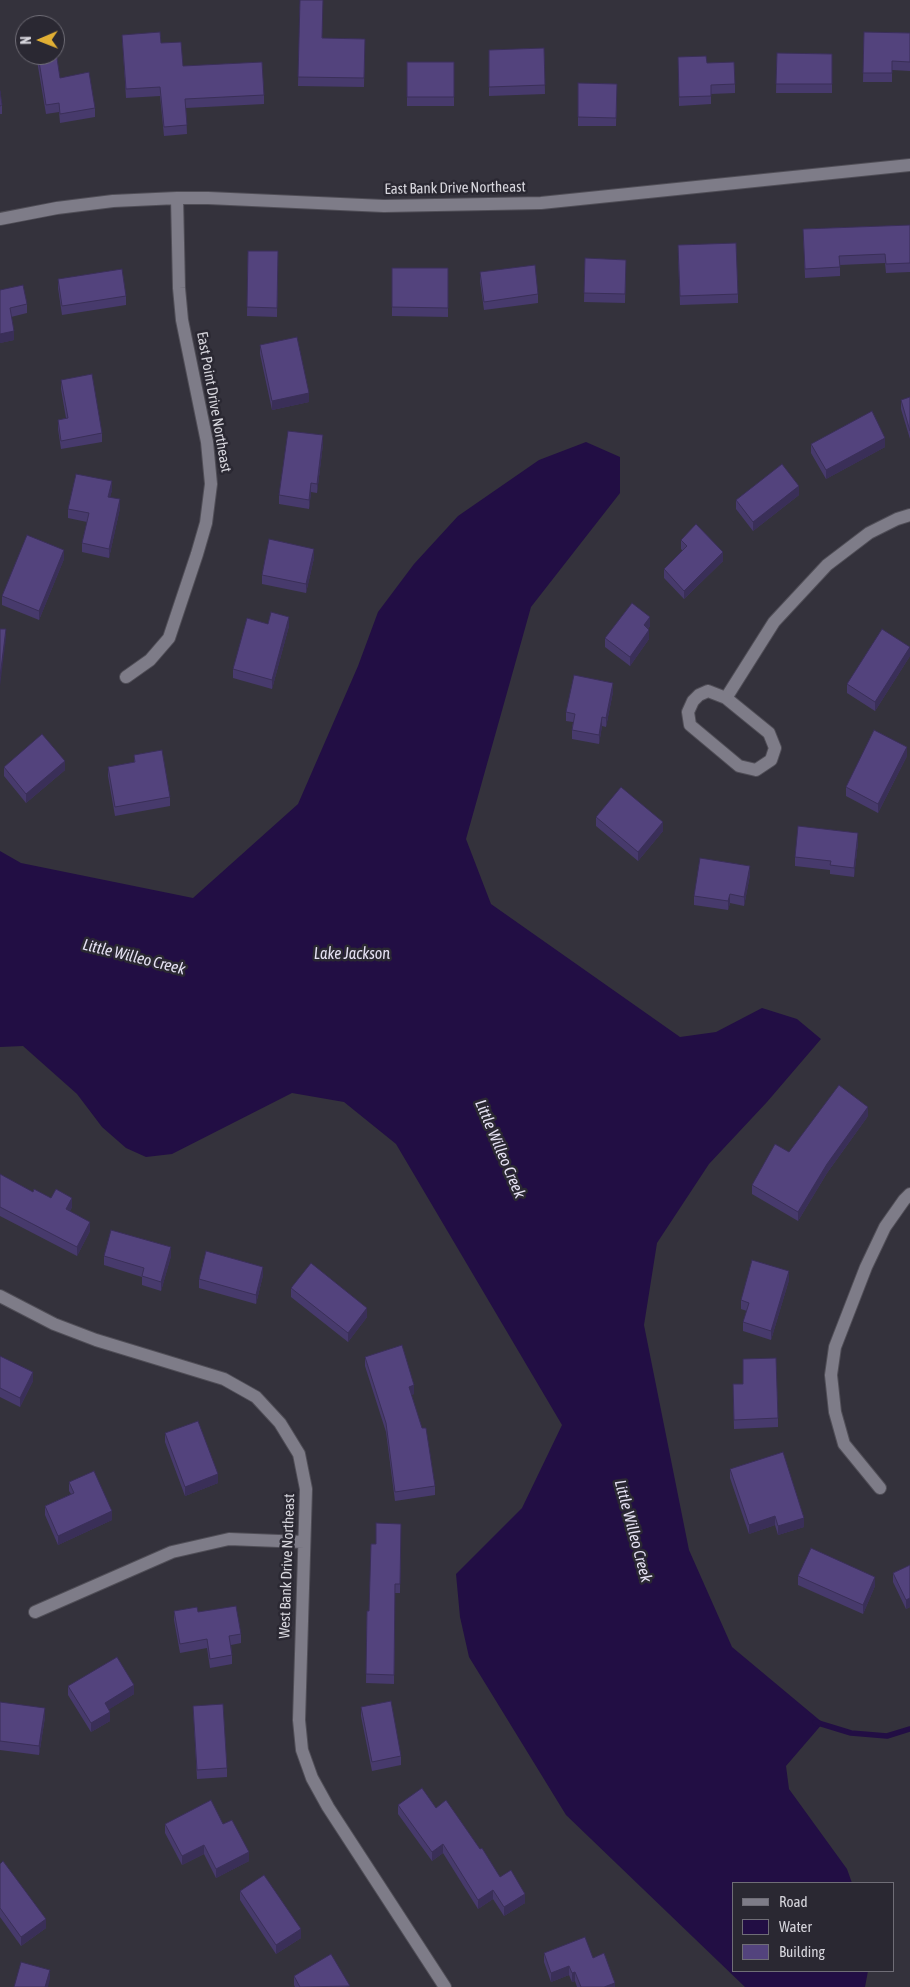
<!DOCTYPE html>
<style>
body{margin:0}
#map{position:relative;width:910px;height:1987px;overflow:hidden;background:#34323c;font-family:"Asap Condensed",sans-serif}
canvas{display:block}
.legend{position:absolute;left:732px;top:1882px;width:162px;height:90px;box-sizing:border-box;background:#2a2832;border:1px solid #6f6d76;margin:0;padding:6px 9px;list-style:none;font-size:15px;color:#d6d5dc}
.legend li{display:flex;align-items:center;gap:10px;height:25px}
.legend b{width:25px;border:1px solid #6f6d76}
.north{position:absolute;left:15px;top:15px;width:50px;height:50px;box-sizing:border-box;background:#2a2832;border:1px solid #6f6d76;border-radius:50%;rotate:269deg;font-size:14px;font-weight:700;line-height:20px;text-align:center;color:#d6d5dc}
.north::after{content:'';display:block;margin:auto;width:18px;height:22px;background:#e1af34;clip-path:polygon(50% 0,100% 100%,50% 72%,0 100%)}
</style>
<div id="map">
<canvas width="910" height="1987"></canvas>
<ul class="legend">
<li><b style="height:6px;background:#7e7c88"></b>Road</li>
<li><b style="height:14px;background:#220e44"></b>Water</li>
<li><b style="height:14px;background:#53437d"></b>Building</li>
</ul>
<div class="north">N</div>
</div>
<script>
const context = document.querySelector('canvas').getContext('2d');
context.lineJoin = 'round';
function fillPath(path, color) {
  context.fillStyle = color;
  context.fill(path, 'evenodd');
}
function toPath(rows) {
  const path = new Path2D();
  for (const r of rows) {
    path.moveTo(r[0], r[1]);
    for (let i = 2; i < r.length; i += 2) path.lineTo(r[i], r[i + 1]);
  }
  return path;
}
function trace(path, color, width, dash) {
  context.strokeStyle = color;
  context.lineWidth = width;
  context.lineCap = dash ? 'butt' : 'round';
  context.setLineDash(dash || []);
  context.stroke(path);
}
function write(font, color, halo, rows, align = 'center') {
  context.font = font + ' "Asap Condensed",sans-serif';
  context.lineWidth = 5;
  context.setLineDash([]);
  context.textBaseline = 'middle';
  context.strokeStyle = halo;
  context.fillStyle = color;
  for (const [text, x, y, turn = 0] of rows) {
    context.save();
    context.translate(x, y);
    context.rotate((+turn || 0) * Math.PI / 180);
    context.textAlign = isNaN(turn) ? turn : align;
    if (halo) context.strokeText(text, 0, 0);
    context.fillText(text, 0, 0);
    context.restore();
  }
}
const water = toPath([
 [586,442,620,457,620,493,531,607,466,839,491,904,680,1037,716,1032,762,1008,797,1019,821,1039,767,1102,709,1164,657,1243,644,1325,689,1550,732,1647,823,1723,786,1766,789,1789,847,1869,852,1883,734,1883,734,1971,868,1971,865,1987,745,1987,566,1815,469,1657,460,1617,456,1574,522,1508,562,1425,396,1144,344,1102,292,1093,172,1154,146,1157,126,1148,102,1127,77,1094,23,1046,0,1047,0,851,21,863,193,898,298,804,358,666,378,612,414,564,458,516,539,460]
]);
const stream = toPath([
 [815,1722,851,1733,887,1736,910,1729]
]);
const street = toPath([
 [0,219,57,208,113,201,177,198,208,198,384,206,541,203,910,165],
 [126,677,150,660,169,638,197,554,206,523,211,484,207,442,182,320,179,288,177,198],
 [708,691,726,698,769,733,775,748,771,760,756,770,739,766,690,725,688,712,693,701,699,695,708,691],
 [726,698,774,622,827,565,869,533,897,519,910,515],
 [0,1296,54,1324,96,1340,224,1379,256,1397,280,1423,299,1454,306,1489,299,1720,302,1750,312,1778,328,1807,445,1987],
 [880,1488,844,1444,835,1412,831,1375,835,1347,866,1267,885,1227,904,1200,910,1194],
 [35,1612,172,1552,229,1539,304,1542]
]);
const wall = toPath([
 [300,0,323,38,365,39,364,87,298,86],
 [864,32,910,33,910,71,892,70,892,82,863,82],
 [122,35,161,43,183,66,264,95,264,104,186,108,187,134,164,136,160,96,126,98],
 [544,48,545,94,489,96,489,50],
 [777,53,832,54,832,93,776,93],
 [36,55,55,55,60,78,95,108,95,117,60,123,59,112,46,114],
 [678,57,707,63,735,84,735,93,711,94,711,104,679,106],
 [407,62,454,62,454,106,407,106],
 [578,83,617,84,616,126,578,126],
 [0,91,2,105,2,114,0,114],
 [910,225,910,272,886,273,885,263,840,265,840,276,805,278,803,229],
 [248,251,278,251,277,317,247,316],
 [678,254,738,294,738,303,680,305],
 [585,258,626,260,625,303,584,302],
 [392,268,448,268,448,317,392,316],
 [480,272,538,294,538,303,484,310,480,281],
 [58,279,126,296,126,305,62,315,58,288],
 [0,290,27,304,27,313,11,317,14,340,0,343],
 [260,345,309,402,272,410,260,354],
 [61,380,102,433,102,442,61,449,58,429,58,420,66,418,61,389],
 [910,397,910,439,901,409,901,400],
 [323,444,317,493,311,492,309,509,279,504,279,495],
 [811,444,885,447,826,479,811,453],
 [112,490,110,497,120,508,109,558,82,552,82,543,87,522,68,518,68,509],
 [799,495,753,531,736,509,736,500],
 [681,540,723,561,684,599,664,578,664,569,683,551,681,549],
 [314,558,306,593,262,584,262,575],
 [64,559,39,620,2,605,2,596],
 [268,624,289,626,272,689,233,678,233,669],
 [650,626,648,629,649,639,630,666,605,647,605,638],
 [910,656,875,711,847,693,847,684],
 [613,692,606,727,602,726,599,744,572,739,572,730,573,722,566,721,566,712],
 [134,755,170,797,170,806,115,816,108,776,108,767,134,762],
 [907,756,878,813,846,796,846,787],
 [4,767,65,770,26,803,4,776],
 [596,817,663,831,638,861,596,826],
 [858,842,854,877,830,874,830,870,795,866,795,857],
 [750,875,744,906,730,903,728,910,694,905,694,896],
 [868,1116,827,1173,798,1221,752,1194,752,1185,789,1152],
 [0,1174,33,1192,51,1198,72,1207,70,1211,90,1231,77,1256,0,1216],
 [104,1256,171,1256,161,1291,142,1285,142,1277,104,1265],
 [263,1275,256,1304,199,1288,199,1279],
 [789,1280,771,1340,743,1331,743,1322,747,1311,741,1309,741,1300],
 [291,1288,367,1317,348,1342,291,1297],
 [0,1356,33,1381,20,1407,0,1397],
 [365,1357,414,1394,411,1395,435,1486,435,1495,395,1501,386,1432,365,1366],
 [743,1384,778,1418,778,1427,734,1429,733,1393],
 [165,1433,218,1483,185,1496,165,1442],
 [730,1469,804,1527,778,1535,775,1525,749,1534,730,1478],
 [69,1482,112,1520,58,1545,45,1515,45,1506,71,1494,69,1491],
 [401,1524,400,1593,395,1593,394,1684,366,1683,367,1611,369,1611,376,1544],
 [910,1565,910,1607,906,1609,893,1582,893,1573],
 [798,1576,875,1586,863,1614,798,1585],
 [174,1611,198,1612,241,1634,241,1643,231,1645,232,1655,232,1664,210,1668,207,1648,180,1653,174,1620],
 [68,1686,134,1694,109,1709,110,1721,91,1732,68,1695],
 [0,1702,45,1717,39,1755,0,1750],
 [193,1706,227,1768,227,1777,197,1779],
 [361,1707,401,1756,401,1765,372,1771,361,1716],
 [398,1805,436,1808,525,1903,504,1916,493,1899,478,1909,443,1853,432,1861,398,1814],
 [165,1824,223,1824,249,1861,216,1878,204,1854,182,1865,165,1833],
 [0,1864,46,1928,21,1946,0,1917],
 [240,1891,301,1938,276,1954,240,1900],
 [544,1953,593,1958,615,1987,577,1987,575,1981,572,1982,569,1975,551,1982,544,1962],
 [294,1976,350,1987,295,1987,294,1985]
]);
const shadedWall = toPath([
 [14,331,14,340,0,343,0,334],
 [309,393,309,402,272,410,272,401],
 [323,435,323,444,317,493,317,484],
 [885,438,885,447,826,479,826,470],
 [112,481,112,490,108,506,108,497],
 [311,483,311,492,309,509,309,500],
 [799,486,799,495,753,531,753,522],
 [120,499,120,508,109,558,109,549],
 [314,549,314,558,306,593,306,584],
 [64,550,64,559,39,620,39,611],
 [723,552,723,561,684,599,684,591],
 [289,617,289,626,272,689,272,680],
 [650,617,650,626,644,634,644,625],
 [6,629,6,638,0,686,0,677],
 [649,630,649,639,630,666,630,657],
 [910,647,910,656,875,711,875,702],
 [613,683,613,692,606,727,606,718],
 [602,717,602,726,599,744,599,735],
 [907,747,907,756,878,813,878,804],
 [65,761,65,770,26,803,26,794],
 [663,822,663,831,638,861,638,852],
 [858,833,858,842,854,877,854,868],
 [750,866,750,875,744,906,744,897],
 [730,894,730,903,728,910,728,901],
 [868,1107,868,1116,827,1173,798,1221,798,1212,827,1164],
 [72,1198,72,1207,66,1218,66,1209],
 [90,1222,90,1231,77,1256,77,1247],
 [171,1247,171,1256,161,1291,161,1282],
 [263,1267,263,1275,256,1304,256,1295],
 [789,1271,789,1280,771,1340,771,1331],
 [367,1308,367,1317,348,1342,348,1333],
 [33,1372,33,1381,20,1407,20,1398],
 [414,1385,414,1394,409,1396,409,1387],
 [218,1474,218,1483,185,1496,185,1487],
 [112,1511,112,1520,58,1545,58,1536],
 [775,1516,775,1525,749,1534,749,1525],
 [804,1518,804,1527,778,1535,778,1526],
 [875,1577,875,1586,863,1614,863,1605],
 [910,1598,910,1607,906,1609,906,1600],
 [134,1685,134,1694,105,1712,105,1703],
 [45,1708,45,1717,39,1755,39,1746],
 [110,1712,110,1721,91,1732,91,1723],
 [443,1844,443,1853,432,1861,432,1852],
 [204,1845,204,1854,182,1865,182,1856],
 [249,1852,249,1861,216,1878,216,1869],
 [493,1890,493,1899,478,1909,478,1900],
 [525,1894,525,1903,504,1916,504,1907],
 [46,1919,46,1928,21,1946,21,1937],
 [301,1929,301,1938,276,1954,276,1945],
 [569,1966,569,1975,551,1982,551,1973],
 [50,1970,50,1979,48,1987,45,1987],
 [575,1972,575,1981,572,1982,572,1973],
 [615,1983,615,1987,604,1987]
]);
const building = toPath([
 [300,0,323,0,322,38,365,39,364,78,298,77,300,0],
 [160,32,161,43,181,42,183,66,262,62,264,95,185,99,187,125,164,127,160,87,126,89,122,35,160,32],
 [864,32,910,33,910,62,892,61,892,73,863,73,864,32],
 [55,45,60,78,89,72,95,108,60,114,59,103,46,105,38,55,55,55,55,45],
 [544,48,545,85,489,87,489,50,544,48],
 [777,53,832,54,832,84,776,84,777,53],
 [706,56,707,63,734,62,735,84,711,85,711,96,679,97,678,57,706,56],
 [407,62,454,62,454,97,407,97,407,62],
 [578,83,617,84,616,118,578,117,578,83],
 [0,91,2,105,0,106,0,91],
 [910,225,910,263,886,264,885,254,839,256,840,267,805,269,803,229,910,225],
 [736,243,738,294,680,296,678,245,736,243],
 [248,251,278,251,277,308,247,307,248,251],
 [585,258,626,260,625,294,584,293,585,258],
 [535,265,538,294,484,302,480,272,535,265],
 [392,268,448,268,448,308,392,307,392,268],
 [122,269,126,296,62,306,58,279,122,269],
 [23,285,27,304,10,308,14,331,0,334,0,290,23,285],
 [297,337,309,393,272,401,260,345,297,337],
 [92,374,102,433,61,441,58,420,68,418,61,380,92,374],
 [910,397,910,431,901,400,910,397],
 [872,411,885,438,826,470,811,444,872,411],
 [288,431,323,435,317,484,311,483,309,500,279,495,288,431],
 [782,464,799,486,753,522,736,500,782,464],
 [76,474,112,481,108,497,120,499,109,549,82,543,89,513,68,509,76,474],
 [696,524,723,552,684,591,664,569,687,546,681,540,696,524],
 [27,535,64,550,39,611,2,596,27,535],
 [269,539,314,549,306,584,262,575,269,539],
 [632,603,650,617,644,625,649,630,630,657,605,638,632,603],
 [271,612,289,617,272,680,233,669,247,618,268,624,271,612],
 [0,629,6,629,0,677,0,629],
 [882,629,910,647,875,702,847,684,882,629],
 [574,675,613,683,606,718,602,717,599,735,572,730,575,714,566,712,574,675],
 [874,730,907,747,878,804,846,787,874,730],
 [42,734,65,761,26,794,4,767,42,734],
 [162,750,170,797,115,807,108,767,135,762,134,755,162,750],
 [621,787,663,822,638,852,596,817,621,787],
 [798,826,858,833,854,868,830,865,831,861,795,857,798,826],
 [700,858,750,866,744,897,730,894,728,901,694,896,700,858],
 [839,1085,868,1107,827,1164,798,1212,752,1185,775,1144,789,1152,839,1085],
 [0,1174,33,1192,34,1189,51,1198,56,1189,72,1198,66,1209,90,1222,77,1247,0,1207,0,1174],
 [111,1230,171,1247,161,1282,142,1276,144,1268,104,1256,111,1230],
 [206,1251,263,1267,256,1295,199,1279,206,1251],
 [752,1260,789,1271,771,1331,743,1322,749,1303,741,1300,752,1260],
 [311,1263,367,1308,348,1333,291,1288,311,1263],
 [402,1345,414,1385,409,1387,422,1428,426,1428,435,1486,395,1492,386,1423,365,1357,402,1345],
 [0,1356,33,1372,20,1398,0,1388,0,1356],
 [776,1358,778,1418,734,1420,733,1384,743,1384,743,1359,776,1358],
 [198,1421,218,1474,185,1487,165,1433,198,1421],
 [783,1452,804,1518,778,1526,775,1516,749,1525,730,1469,783,1452],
 [94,1471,112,1511,58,1536,45,1506,74,1493,69,1482,94,1471],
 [376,1523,401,1524,400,1584,395,1584,394,1675,366,1674,367,1611,369,1611,371,1544,376,1544,376,1523],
 [811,1548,875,1577,863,1605,798,1576,811,1548],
 [910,1565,910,1598,906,1600,893,1573,910,1565],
 [236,1606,241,1634,229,1636,232,1655,210,1659,207,1639,180,1644,174,1611,197,1607,198,1612,236,1606],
 [117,1657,134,1685,105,1703,110,1712,91,1723,68,1686,117,1657],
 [391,1701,401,1756,372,1762,361,1707,391,1701],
 [0,1702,45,1708,39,1746,0,1741,0,1702],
 [223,1704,227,1768,197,1770,193,1706,223,1704],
 [422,1788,436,1808,446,1800,480,1849,482,1848,500,1877,511,1870,525,1894,504,1907,493,1890,478,1900,443,1844,432,1852,398,1805,422,1788],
 [211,1800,223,1824,232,1820,249,1852,216,1869,204,1845,182,1856,165,1824,211,1800],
 [3,1861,46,1919,21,1937,0,1908,0,1864,3,1861],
 [264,1875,301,1929,276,1945,240,1891,264,1875],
 [585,1937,593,1958,604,1953,615,1983,604,1987,581,1987,575,1972,572,1973,569,1966,551,1973,544,1953,585,1937],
 [331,1954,350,1986,300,1987,294,1976,331,1954],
 [21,1962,50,1970,45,1987,14,1987,21,1962]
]);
const streetNames = [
 ["East Bank Drive Northeast",455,188,-1],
 ["East Point Drive Northeast",214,402,80],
 ["West Bank Drive Northeast",287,1566,-88]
];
const waterNames = [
 ["Lake Jackson",352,954],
 ["Little Willeo Creek",134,957,14],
 ["Little Willeo Creek",500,1149,67],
 ["Little Willeo Creek",633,1531,75]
];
fillPath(water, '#220e44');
trace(stream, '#220e44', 5.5);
trace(street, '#504e57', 14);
trace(street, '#7e7c88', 12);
fillPath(wall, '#473a6c');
fillPath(shadedWall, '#3a2f58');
fillPath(building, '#53437d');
trace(building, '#3a2f58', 1);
write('15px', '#d6d5dc', '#2a2832', streetNames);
write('italic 16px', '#e5e1f3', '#2a2832', waterNames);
</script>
